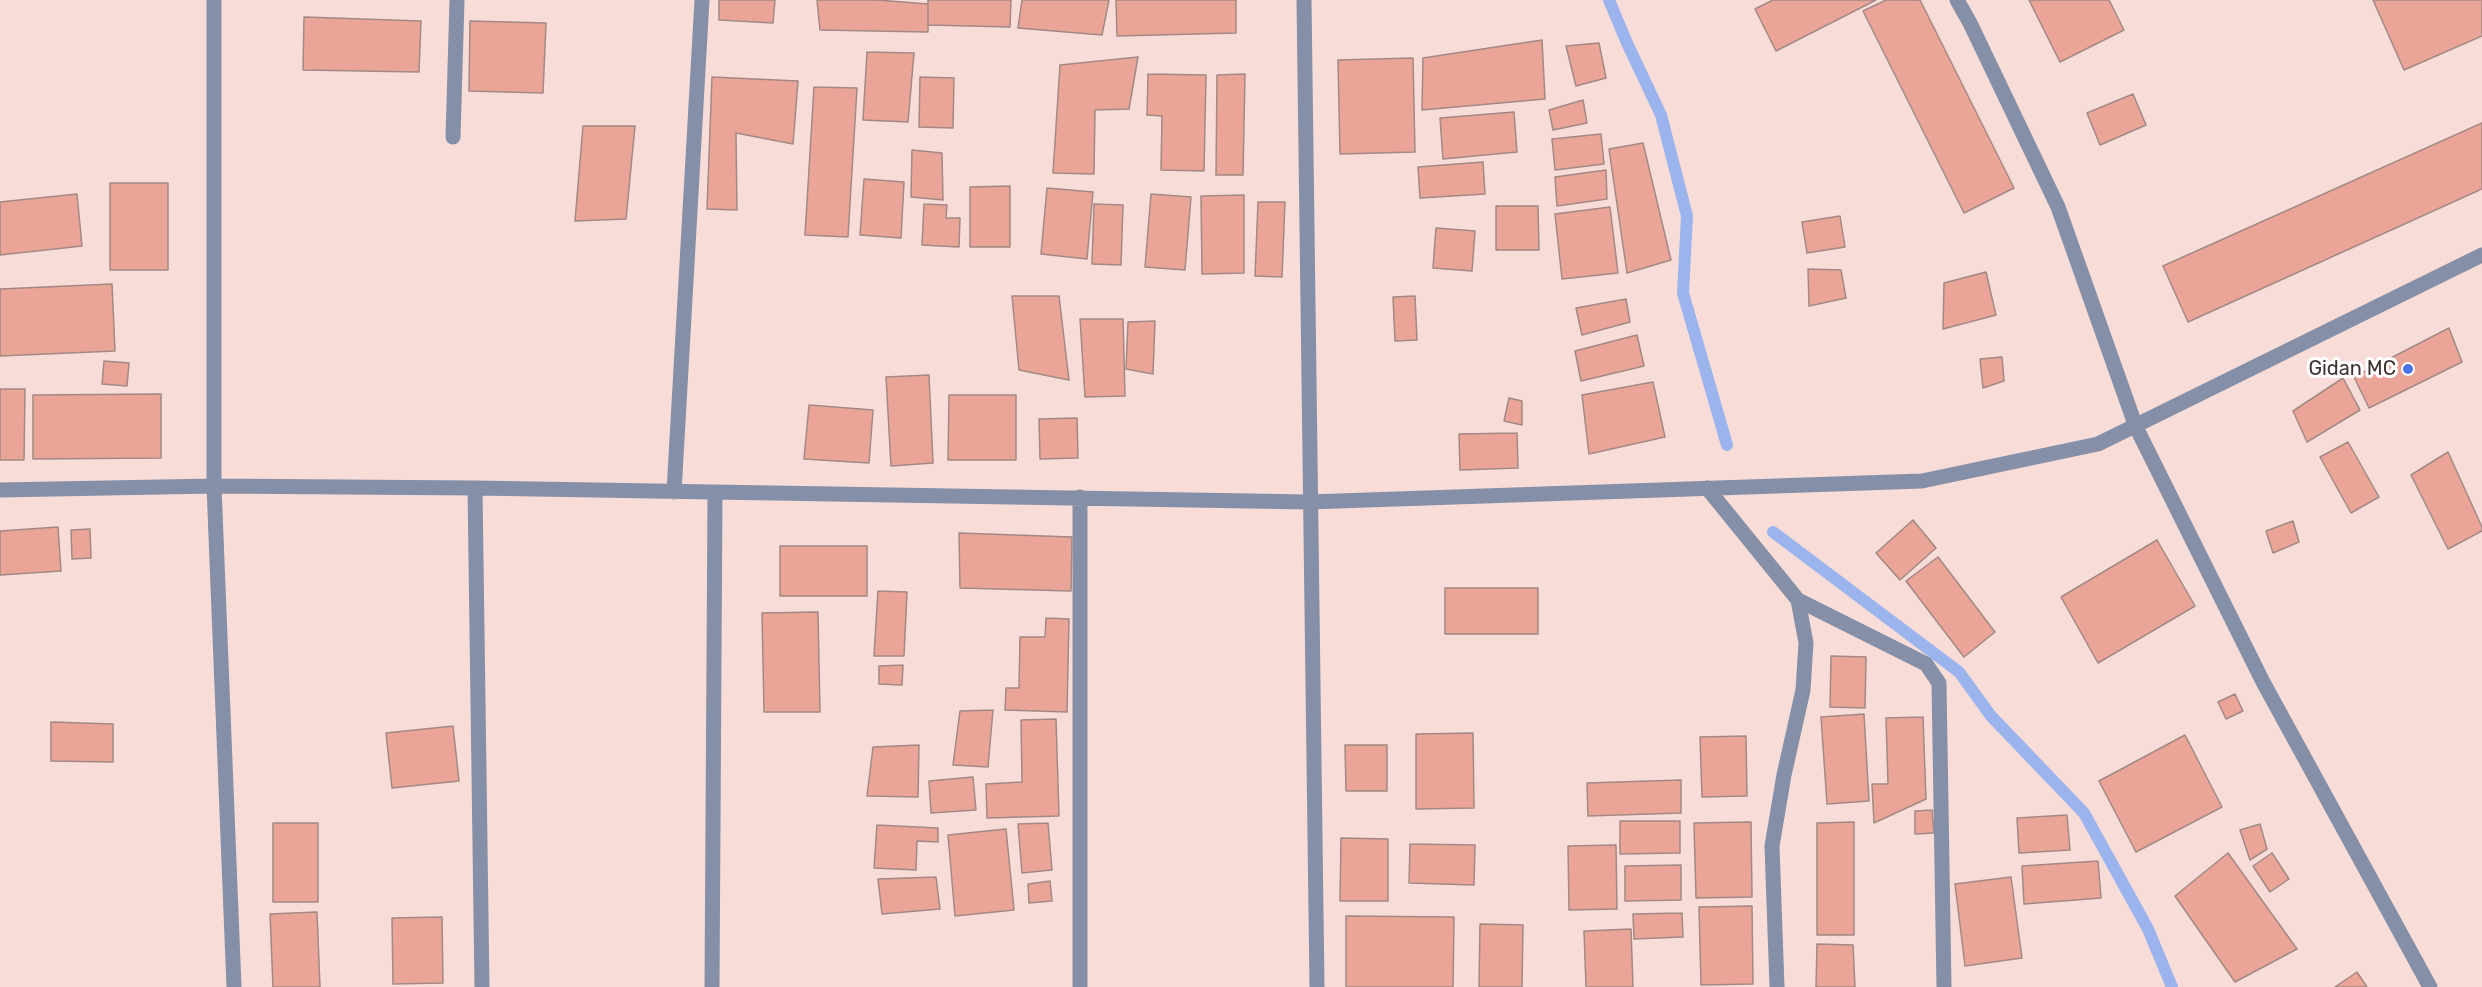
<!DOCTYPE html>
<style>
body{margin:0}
canvas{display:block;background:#f8dcd7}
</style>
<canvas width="2482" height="987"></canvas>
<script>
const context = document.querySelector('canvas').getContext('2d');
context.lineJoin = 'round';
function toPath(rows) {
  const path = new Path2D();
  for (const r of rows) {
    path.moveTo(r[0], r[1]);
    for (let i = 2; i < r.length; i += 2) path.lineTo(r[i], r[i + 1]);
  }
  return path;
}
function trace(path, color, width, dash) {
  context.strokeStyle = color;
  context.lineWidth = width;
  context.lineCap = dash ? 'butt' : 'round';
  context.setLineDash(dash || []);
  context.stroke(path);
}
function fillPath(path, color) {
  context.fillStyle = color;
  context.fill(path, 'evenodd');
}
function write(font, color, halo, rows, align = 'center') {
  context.font = font + ' Rubik,sans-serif';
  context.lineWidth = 6;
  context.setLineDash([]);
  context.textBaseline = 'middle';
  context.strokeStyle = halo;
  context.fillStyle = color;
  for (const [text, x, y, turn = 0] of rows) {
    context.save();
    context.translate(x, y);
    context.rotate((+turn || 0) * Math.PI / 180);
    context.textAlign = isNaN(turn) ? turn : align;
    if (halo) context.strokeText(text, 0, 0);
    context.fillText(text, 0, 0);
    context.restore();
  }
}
const stream = toPath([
 [1609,0,1627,43,1661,115,1687,216,1683,293,1727,445],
 [1773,532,1959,672,1991,716,2084,813,2148,929,2172,987]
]);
const building = toPath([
 [719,0,775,0,773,23,719,20,719,0],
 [817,0,877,0,928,4,928,32,820,30,817,0],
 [928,0,1011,0,1010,27,928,25,928,0],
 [1022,0,1109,0,1102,35,1018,28,1022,0],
 [1116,0,1236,0,1236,33,1117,36,1116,0],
 [1773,0,1876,0,1776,51,1755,9,1773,0],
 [1886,0,1920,0,2014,188,1964,213,1863,11,1886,0],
 [2029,0,2109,0,2124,30,2060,62,2029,0],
 [2373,0,2482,0,2482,36,2404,70,2373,0],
 [304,17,421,21,419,72,303,70,304,17],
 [470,21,546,23,543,93,469,91,470,21],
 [1542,40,1545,99,1422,110,1423,58,1542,40],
 [1599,43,1606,78,1576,86,1566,46,1599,43],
 [867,52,914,53,908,122,863,120,867,52],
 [1138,57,1129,109,1095,110,1094,174,1053,173,1060,65,1138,57],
 [1413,58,1415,152,1340,154,1338,60,1413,58],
 [1148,74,1206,75,1204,171,1161,170,1162,116,1147,115,1148,74],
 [1245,74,1243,175,1216,175,1217,75,1245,74],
 [712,77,798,81,793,144,736,133,737,210,707,209,712,77],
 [920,77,954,78,953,128,919,127,920,77],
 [814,87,857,88,848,237,805,235,814,87],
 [2133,94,2146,125,2100,145,2087,113,2133,94],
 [1583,100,1587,123,1553,130,1549,110,1583,100],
 [1514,112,1517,152,1443,159,1440,118,1514,112],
 [2482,123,2482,189,2188,322,2163,266,2482,123],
 [583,126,635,126,626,219,575,221,583,126],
 [1601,134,1604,164,1555,170,1552,139,1601,134],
 [1643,143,1671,260,1627,273,1609,149,1643,143],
 [912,150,942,153,943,200,911,197,912,150],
 [1483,162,1485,194,1420,198,1418,167,1483,162],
 [1606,170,1607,199,1557,206,1555,177,1606,170],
 [864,179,904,182,901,238,860,235,864,179],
 [110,183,168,183,168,270,110,270,110,183],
 [1010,186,1010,247,970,247,970,187,1010,186],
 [1047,188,1093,192,1087,259,1041,254,1047,188],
 [77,194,82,246,0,255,0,202,77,194],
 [1151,194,1191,197,1185,270,1145,267,1151,194],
 [1244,195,1244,273,1202,274,1201,196,1244,195],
 [1258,202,1285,202,1282,277,1255,276,1258,202],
 [924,204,947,205,946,218,960,218,959,247,922,245,924,204],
 [1094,204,1123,205,1121,265,1092,264,1094,204],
 [1496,206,1538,206,1539,250,1496,250,1496,206],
 [1610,207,1618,273,1562,279,1555,214,1610,207],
 [1840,216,1845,247,1807,253,1802,222,1840,216],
 [1436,228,1475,231,1472,271,1433,268,1436,228],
 [1808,269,1841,270,1846,298,1809,306,1808,269],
 [1986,272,1996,315,1943,329,1944,283,1986,272],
 [112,284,115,351,0,356,0,289,112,284],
 [1012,296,1059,296,1069,380,1019,370,1012,296],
 [1415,296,1417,340,1395,341,1393,297,1415,296],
 [1626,299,1630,322,1582,335,1576,308,1626,299],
 [1080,319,1123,319,1125,396,1085,397,1080,319],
 [1155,321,1153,374,1126,369,1128,322,1155,321],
 [2449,328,2462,362,2369,408,2354,377,2449,328],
 [1637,335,1644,366,1581,381,1575,351,1637,335],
 [2002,357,2004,381,1983,388,1980,359,2002,357],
 [104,361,129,363,127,386,102,384,104,361],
 [929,375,933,463,891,466,886,377,929,375],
 [2343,378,2360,410,2307,442,2293,411,2343,378],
 [1653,382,1665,437,1589,454,1582,395,1653,382],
 [0,389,25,389,24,460,0,460,0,389],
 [161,394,161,458,33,459,33,395,161,394],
 [949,395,1016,395,1016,460,948,460,949,395],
 [1509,398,1522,401,1522,425,1504,421,1509,398],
 [809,405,873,410,869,463,804,459,809,405],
 [1077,418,1078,458,1040,459,1039,419,1077,418],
 [1517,433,1518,468,1460,470,1459,434,1517,433],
 [2348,442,2379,497,2351,513,2320,457,2348,442],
 [2448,452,2482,527,2482,531,2448,549,2411,475,2448,452],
 [1913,520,1936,548,1900,580,1876,553,1913,520],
 [2293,521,2299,542,2273,553,2266,531,2293,521],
 [58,527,61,571,0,575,0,531,58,527],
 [90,529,91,558,72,559,71,530,90,529],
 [959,533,1072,537,1071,591,960,588,959,533],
 [2157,540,2195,606,2098,663,2061,597,2157,540],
 [780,546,867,546,867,596,780,596,780,546],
 [1938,557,1995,632,1964,657,1906,581,1938,557],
 [1445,588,1538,588,1538,634,1445,634,1445,588],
 [878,591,907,592,904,656,874,656,878,591],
 [818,612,820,712,764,712,762,613,818,612],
 [1046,618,1069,619,1067,712,1005,710,1006,688,1019,688,1020,637,1045,637,1046,618],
 [1831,656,1866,657,1865,708,1830,707,1831,656],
 [903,665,902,685,879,684,879,666,903,665],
 [2235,694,2243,711,2226,719,2218,702,2235,694],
 [993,710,988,767,953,765,960,711,993,710],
 [1864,714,1869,801,1827,804,1821,717,1864,714],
 [1923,717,1926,799,1874,823,1872,784,1888,784,1886,718,1923,717],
 [1056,719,1059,816,987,818,986,784,1022,782,1021,720,1056,719],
 [51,722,113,724,113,762,51,761,51,722],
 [453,726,459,781,392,788,386,733,453,726],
 [1473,733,1474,808,1416,809,1416,734,1473,733],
 [2185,735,2222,807,2136,852,2099,781,2185,735],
 [1746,736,1747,796,1702,797,1700,737,1746,736],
 [919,745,918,797,867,796,873,747,919,745],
 [1345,745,1387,745,1387,791,1346,791,1345,745],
 [973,777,976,810,931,813,929,781,973,777],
 [1681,780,1681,813,1588,816,1587,783,1681,780],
 [1932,810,1934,833,1915,834,1915,811,1932,810],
 [2067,815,2070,850,2019,853,2017,818,2067,815],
 [1620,821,1680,821,1680,853,1620,854,1620,821],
 [1751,822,1752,897,1696,898,1694,823,1751,822],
 [1854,822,1854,935,1817,935,1817,823,1854,822],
 [273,823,318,823,318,902,273,902,273,823],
 [1048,823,1052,870,1022,873,1018,824,1048,823],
 [2260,824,2267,849,2250,860,2240,830,2260,824],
 [877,825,938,828,938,842,917,841,916,870,874,868,877,825],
 [1006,829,1014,910,955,916,948,835,1006,829],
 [1341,838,1388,839,1388,901,1340,901,1341,838],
 [1410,844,1475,845,1474,885,1409,883,1410,844],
 [1616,845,1617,909,1569,910,1568,846,1616,845],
 [2228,853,2297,949,2235,982,2175,896,2228,853],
 [2272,853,2289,879,2270,892,2253,866,2272,853],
 [2098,861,2101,898,2024,904,2022,866,2098,861],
 [1681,865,1681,900,1625,901,1625,866,1681,865],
 [936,877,940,909,882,914,878,879,936,877],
 [2011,877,2022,958,1965,966,1955,884,2011,877],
 [1050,881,1052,901,1029,903,1028,884,1050,881],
 [1752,906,1753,984,1701,985,1699,907,1752,906],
 [317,912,320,987,273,987,270,914,317,912],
 [1682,913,1683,937,1634,939,1633,914,1682,913],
 [1346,916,1454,917,1453,987,1346,987,1346,916],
 [442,917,443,983,393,984,392,918,442,917],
 [1480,924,1523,925,1522,987,1479,987,1480,924],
 [1631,929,1633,987,1586,987,1584,931,1631,929],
 [1817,944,1853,945,1855,987,1816,987,1817,944],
 [2357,972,2367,987,2335,987,2357,972]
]);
const minor = toPath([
 [214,0,214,486,234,987],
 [1304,0,1317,987],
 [1957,0,1970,23,2058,207,2136,427,2263,682,2430,987],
 [453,137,457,0],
 [475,488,482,987],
 [1707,488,1798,600,1806,643,1803,690,1784,775,1772,846,1777,987],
 [0,490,214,486,475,488,1309,502,1922,481,2098,444,2482,255],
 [674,492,702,0],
 [1798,600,1926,664,1939,683,1944,987],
 [712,987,715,493],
 [1080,987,1080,497]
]);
const markers = [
 [2408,369,6,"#4b73e6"]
];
const poiNames = [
 ["Gidan MC",2396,369]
];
trace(stream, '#9cb4ed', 12);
fillPath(building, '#eba598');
trace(building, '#a28984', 1.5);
trace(minor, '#8590a8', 15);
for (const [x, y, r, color] of markers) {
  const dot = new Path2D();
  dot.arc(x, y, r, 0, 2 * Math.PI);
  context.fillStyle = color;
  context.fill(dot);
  trace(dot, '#fff', 2);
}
write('20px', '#3f3432', '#fff', poiNames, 'right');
</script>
